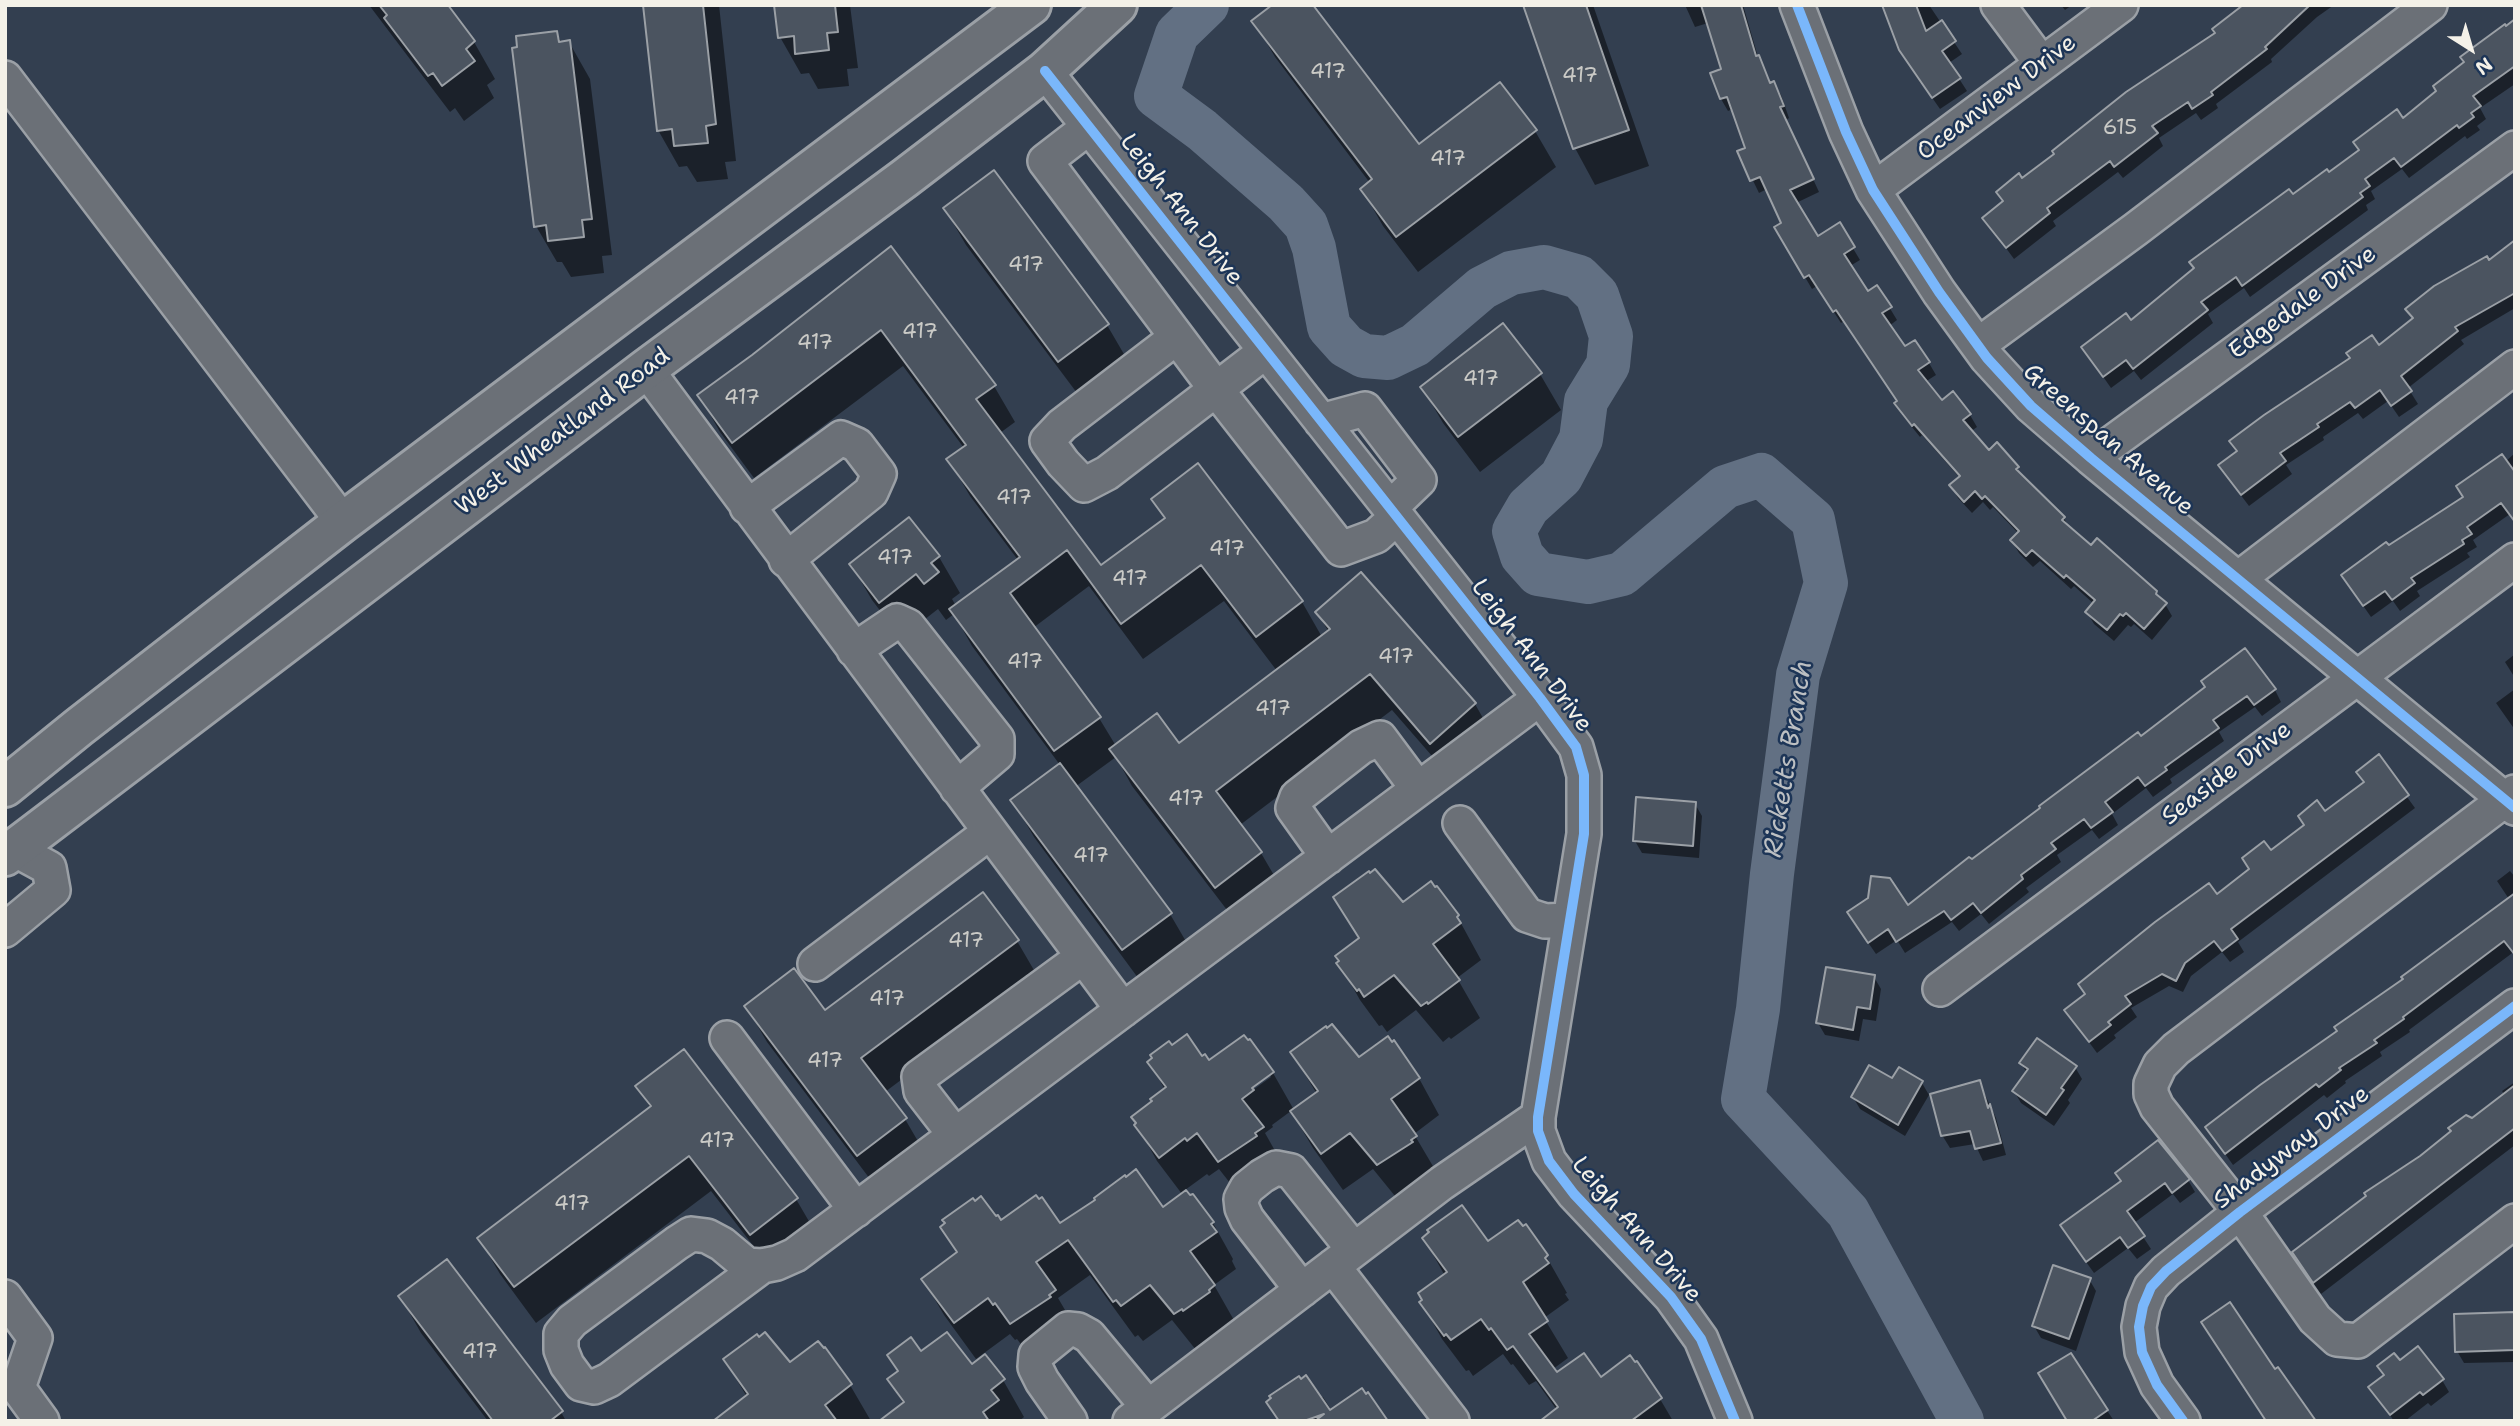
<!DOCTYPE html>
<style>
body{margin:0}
#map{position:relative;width:2520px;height:1426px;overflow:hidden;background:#333f50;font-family:"Shantell Sans",sans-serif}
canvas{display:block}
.frame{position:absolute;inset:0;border:7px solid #f4f1e8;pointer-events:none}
.north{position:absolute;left:2436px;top:14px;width:70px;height:70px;-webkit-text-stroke:5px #1d3557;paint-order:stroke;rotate:143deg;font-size:19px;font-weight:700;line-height:28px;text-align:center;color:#f4f1e8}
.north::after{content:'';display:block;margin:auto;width:24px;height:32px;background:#f4f1e8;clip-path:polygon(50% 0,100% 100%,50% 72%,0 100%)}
</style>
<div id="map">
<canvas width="2520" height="1426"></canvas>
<div class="frame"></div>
<div class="north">N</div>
</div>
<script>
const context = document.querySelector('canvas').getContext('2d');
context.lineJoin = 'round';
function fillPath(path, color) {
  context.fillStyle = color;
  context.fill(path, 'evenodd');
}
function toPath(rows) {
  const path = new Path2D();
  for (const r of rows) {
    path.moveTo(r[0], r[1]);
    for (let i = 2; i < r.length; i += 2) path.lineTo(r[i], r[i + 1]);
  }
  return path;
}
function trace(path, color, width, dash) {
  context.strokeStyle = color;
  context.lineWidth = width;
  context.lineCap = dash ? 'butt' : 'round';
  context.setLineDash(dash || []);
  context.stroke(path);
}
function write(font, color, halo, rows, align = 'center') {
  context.font = font + ' "Shantell Sans",sans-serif';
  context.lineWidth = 5;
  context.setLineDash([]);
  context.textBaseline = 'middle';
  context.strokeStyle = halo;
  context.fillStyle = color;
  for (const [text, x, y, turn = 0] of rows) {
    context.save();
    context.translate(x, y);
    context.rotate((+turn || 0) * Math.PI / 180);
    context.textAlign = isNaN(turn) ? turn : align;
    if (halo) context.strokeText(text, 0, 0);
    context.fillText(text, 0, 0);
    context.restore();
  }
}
const shadow = toPath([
 [369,5,446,5,474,42,495,79,487,85,494,98,464,121,455,108,450,112],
 [645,5,719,5,736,161,725,162,728,179,697,182,687,166,679,167,658,130],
 [776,5,850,5,858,68,847,69,849,86,818,89,809,73,801,74,780,37],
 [1525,5,1593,5,1649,166,1595,185,1575,148],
 [1685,5,1743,5,1758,57,1771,84,1774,83,1781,95,1789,118,1786,120,1819,192,1796,203,1817,238,1839,225,1860,260,1850,266,1867,293,1877,287,1897,320,1889,326,1905,349,1914,343,1929,363,1936,375,1925,382,1942,402,1970,415,1977,427,1970,432,1989,453,2017,468,2024,480,2064,518,2070,530,2165,604,2172,616,2152,640,2134,624,2131,627,2128,625,2114,641,2094,624,2087,612,2094,604,2074,586,2071,589,2040,561,2033,567,2019,553,2012,541,2019,534,1993,507,1990,510,1983,502,1972,513,1958,498,1951,486,1960,478,1922,435,1920,437,1903,416,1896,404,1898,402,1844,321,1841,323,1817,286,1812,289,1776,228,1783,223,1767,189,1759,193,1739,152,1747,149,1733,109,1728,111,1721,99,1723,70,1708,23,1695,27],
 [1884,5,1929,5,1962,54,1949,63,1967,91,1940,109,1908,63],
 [2061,5,2072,5,2065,10],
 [2248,5,2334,5,2317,17,2271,59,2272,62,2216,104,2218,108,2201,120,2196,113,2159,138,2163,146,2123,178,2118,172,2053,221,2056,226,2014,259,1984,218,2004,202,2022,180,2217,34],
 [1254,21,1419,146,1535,131,1556,167,1418,272,1383,226,1362,189,1370,183,1275,57],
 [2515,22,2515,84,2480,108,2486,119,2477,126,2480,130,2467,139,2465,136,2409,178,2402,169,2371,191,2375,199,2366,205,2368,210,2250,297,2244,288,2208,314,2213,323,2141,380,2134,371,2111,388,2083,348,2131,323,2292,196,2329,174,2403,120,2438,92],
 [556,33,562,43,569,42,590,79,612,255,602,256,604,273,571,277,562,262,557,262,536,226],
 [945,209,1107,325,1128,361,1080,397,966,245],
 [2515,243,2515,308,2461,340,2464,344,2408,388,2418,404,2399,417,2388,401,2363,419,2358,413,2323,437,2324,440,2286,465,2292,474,2249,506,2227,477,2379,347,2414,320,2407,309,2489,263],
 [891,249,994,386,1015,422,1000,433,1101,567,1165,520,1153,499,1197,465,1302,602,1322,637,1329,632,1317,613,1361,574,1475,704,1496,741,1452,779,1392,710,1240,825,1261,853,1282,889,1237,923,1132,786,1116,757,1075,787,1170,914,1191,950,1144,986,1034,837,1013,801,1060,765,972,646,954,614,946,620,938,609,901,638,872,600,851,564,939,557,960,593,952,599,956,606,1018,560,970,496,949,460,964,448,903,366,754,478,720,432,699,395,753,357],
 [1089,586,1143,659,1224,601,1277,671,1179,745,1116,746,1099,718,1033,628],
 [1540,374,1561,410,1480,472,1443,423,1422,387],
 [2515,453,2515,521,2510,514,2473,540,2477,547,2467,553,2470,557,2417,591,2420,596,2400,611,2393,601,2371,617,2350,587,2388,548,2465,498],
 [2515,654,2515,678,2505,662],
 [2207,688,2275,690,2281,702,2262,716,2255,707,2219,732,2224,741,2170,779,2172,783,2153,797,2146,788,2112,814,2118,825,2099,839,2092,830,2057,855,2061,862,2026,888,2029,892,1989,924,1981,914,1959,931,1952,922,1905,953,1897,940,1876,954,1856,925,1907,907],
 [2515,689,2515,730,2496,703],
 [2378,757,2415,808,2238,942,2244,952,2230,962,2222,952,2191,976,2183,992,2169,986,2131,1008,2137,1017,2114,1035,2116,1038,2097,1053,2066,1011,2365,783],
 [1695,804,1702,816,1699,858,1642,853,1635,841],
 [2510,871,2515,877,2515,951,2409,1030,2410,1032,2380,1052,2382,1056,2345,1081,2346,1083,2327,1098,2324,1095,2233,1165,2207,1128,2338,1032,2509,899,2497,881],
 [1335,898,1403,904,1457,916,1481,960,1457,978,1480,1018,1451,1039,1449,1037,1443,1042,1416,1010,1387,1032,1382,1025,1379,1026,1360,1000,1339,963,1360,940],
 [1017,941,1038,977,885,1092,905,1119,926,1155,879,1191,767,1042,746,1006,825,1012],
 [1874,977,1881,989,1876,1021,1863,1019,1859,1041,1825,1035,1818,1023],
 [1250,1041,1273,1073,1294,1110,1317,1094,1292,1053,1359,1059,1415,1071,1439,1115,1414,1134,1437,1173,1399,1201,1373,1169,1343,1190,1313,1148,1291,1111,1272,1125,1273,1127,1265,1133,1283,1165,1241,1197,1219,1169,1209,1176,1207,1174,1185,1190,1190,1198,1192,1196,1213,1223,1233,1259,1232,1261,1236,1269,1214,1285,1235,1322,1196,1350,1172,1320,1143,1341,1138,1335,1135,1337,1090,1275,1058,1298,1075,1327,1032,1359,1017,1339,1015,1340,1010,1334,976,1359,944,1315,923,1279,957,1254,942,1227,1001,1222,1060,1226,1162,1209,1182,1194,1157,1161,1137,1125,1165,1090,1150,1062,1172,1047,1209,1063],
 [1269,1074,1271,1077,1246,1095,1244,1092],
 [2021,1063,2075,1067,2082,1079,2068,1100,2070,1103,2054,1126,2021,1103,2014,1091,2027,1073],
 [1893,1080,1922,1083,1929,1095,1905,1136,1860,1109,1853,1097],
 [1979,1082,1996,1118,2006,1155,1983,1161,1975,1144,1950,1148,1942,1135],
 [2515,1082,2515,1145,2321,1294,2301,1265,2472,1120,2505,1095,2502,1091],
 [638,1087,796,1199,817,1235,772,1270,711,1191,536,1323,500,1274,479,1238,651,1109],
 [2188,1180,2195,1192,2180,1203,2173,1194,2134,1223,2151,1249,2137,1259,2128,1248,2094,1273,2069,1238,2123,1182],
 [1424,1238,1488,1243,1546,1256,1567,1293,1565,1294,1569,1300,1544,1318,1568,1358,1553,1369,1557,1374,1601,1379,1660,1399,1673,1421,1546,1421,1557,1410,1536,1381,1529,1385,1513,1364,1511,1365,1503,1354,1473,1376,1469,1370,1466,1371,1442,1339,1422,1303,1445,1276],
 [2089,1279,2096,1291,2076,1351,2041,1338,2034,1326],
 [400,1296,561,1412,566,1421,488,1421,421,1333],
 [2515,1314,2515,1362,2464,1363,2457,1351],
 [921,1354,971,1366,985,1356,1003,1380,1024,1417,1019,1421,900,1421,904,1405,889,1380,899,1373,889,1356],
 [2071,1356,2114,1421,2069,1421],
 [725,1360,789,1364,850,1385,871,1421,715,1421,747,1397],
 [2400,1363,2442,1380,2449,1392,2431,1406,2428,1403,2405,1421,2394,1421,2370,1387],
 [1323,1397,1332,1411,1386,1421,1279,1421,1268,1402]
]);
const river = toPath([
 [1207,5,1177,34,1156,96,1202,130,1286,203,1306,225,1314,248,1329,327,1346,346,1364,356,1388,358,1415,345,1482,288,1511,273,1544,267,1579,277,1597,295,1611,336,1608,365,1586,401,1581,439,1561,477,1528,507,1514,531,1522,556,1538,574,1588,582,1622,574,1725,487,1761,475,1813,520,1826,583,1798,675,1772,874,1758,1009,1743,1099,1848,1212,1962,1421]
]);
const building = toPath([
 [379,5,448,5,475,41,466,49,475,61,442,86,433,73,428,76,384,18,387,15,379,5],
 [643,5,703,5,716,124,706,126,708,143,674,146,672,129,657,131,643,5],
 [774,5,835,5,838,32,827,33,829,50,795,54,794,36,778,38,774,5],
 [1272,5,1313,5,1419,144,1500,82,1537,130,1396,237,1360,189,1372,179,1251,21,1272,5],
 [1523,5,1586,5,1629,130,1573,149,1523,5],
 [1701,5,1741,5,1756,56,1759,55,1770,83,1774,81,1784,106,1780,107,1814,179,1790,190,1818,236,1840,222,1855,247,1844,254,1868,291,1877,285,1892,307,1882,313,1905,346,1915,340,1930,362,1918,370,1942,400,1953,391,1971,414,1963,420,1989,450,1997,442,2019,467,2016,469,2065,517,2062,520,2091,545,2097,538,2157,591,2156,594,2167,603,2144,629,2126,613,2123,616,2120,614,2107,630,2085,612,2095,600,2066,575,2064,578,2032,550,2026,556,2010,540,2019,531,1985,496,1982,499,1975,491,1964,502,1949,485,1960,476,1914,424,1912,426,1894,403,1897,401,1836,310,1833,312,1809,275,1804,278,1774,227,1781,223,1760,177,1750,181,1737,151,1745,148,1727,97,1720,99,1710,73,1721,69,1701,5],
 [1882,5,1916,5,1926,31,1942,20,1956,41,1942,51,1961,78,1932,98,1899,50,1882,5],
 [2243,5,2310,5,2265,47,2267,49,2211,92,2213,95,2192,109,2188,102,2152,126,2158,133,2114,167,2110,161,2047,208,2050,213,2006,248,1982,218,2003,201,1996,192,2019,173,2022,178,2054,154,2052,151,2126,92,2215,33,2212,29,2243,5],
 [2515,19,2515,66,2473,96,2481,106,2471,113,2474,117,2459,128,2457,125,2401,167,2394,158,2365,179,2370,186,2360,193,2363,197,2242,286,2236,277,2201,302,2208,310,2133,369,2126,360,2103,377,2081,347,2126,313,2131,320,2194,268,2189,262,2289,189,2293,194,2327,169,2329,172,2359,150,2353,142,2397,109,2403,118,2436,91,2433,86,2464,62,2460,57,2505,24,2506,26,2515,19],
 [557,31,559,42,570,40,592,219,582,220,584,237,548,241,546,225,534,227,512,48,517,47,516,36,557,31],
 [994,170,1109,324,1058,362,943,208,994,170],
 [2515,240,2515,293,2455,327,2458,331,2401,376,2412,391,2391,406,2380,390,2355,408,2350,402,2317,424,2319,427,2280,453,2286,461,2241,495,2218,465,2237,451,2229,441,2264,415,2350,358,2346,353,2372,335,2379,345,2413,318,2405,309,2434,286,2487,256,2489,260,2515,240],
 [891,246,996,385,976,399,1101,565,1165,518,1151,499,1198,463,1303,601,1256,637,1201,565,1121,624,1067,550,1010,593,1101,717,1054,751,949,609,1020,557,946,459,966,445,881,330,732,443,697,395,752,355,891,246],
 [1503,323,1542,373,1458,437,1420,387,1503,323],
 [2502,454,2515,472,2515,522,2501,503,2467,527,2472,534,2462,540,2464,544,2411,578,2415,583,2392,600,2385,591,2363,606,2341,575,2386,542,2389,545,2463,497,2456,486,2502,454],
 [909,517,940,556,931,563,939,572,924,584,916,574,879,603,849,564,909,517],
 [1361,572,1476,703,1430,744,1370,674,1216,791,1262,852,1215,888,1109,749,1157,713,1179,743,1330,629,1315,612,1361,572],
 [2245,648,2276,689,2254,705,2247,696,2213,720,2219,728,2165,767,2167,770,2145,786,2138,777,2105,802,2113,812,2091,828,2084,819,2051,843,2056,849,2021,875,2023,879,1981,913,1973,903,1951,920,1944,911,1896,942,1888,929,1868,943,1847,912,1868,898,1871,876,1890,878,1908,905,1969,857,1972,859,2040,808,2039,806,2138,732,2141,736,2205,687,2201,681,2245,648],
 [2379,754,2409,795,2231,929,2238,939,2222,951,2214,941,2185,963,2176,981,2162,974,2125,996,2131,1004,2108,1022,2111,1025,2089,1042,2064,1010,2085,994,2078,984,2155,922,2209,883,2217,894,2249,869,2242,858,2264,841,2271,850,2304,825,2298,816,2317,800,2325,811,2364,782,2356,772,2379,754],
 [1060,763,1172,913,1122,950,1010,800,1060,763],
 [1636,797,1696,802,1693,846,1633,841,1636,797],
 [1375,869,1403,902,1431,881,1435,887,1437,886,1459,915,1457,917,1461,923,1433,944,1460,980,1428,1004,1427,1002,1421,1006,1394,975,1364,997,1359,989,1357,991,1336,963,1339,961,1335,956,1359,938,1333,897,1369,871,1370,873,1375,869],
 [983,892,1019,940,861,1058,907,1118,857,1156,744,1006,794,968,825,1010,983,892],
 [2515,893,2515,955,2504,941,2403,1017,2404,1019,2374,1040,2377,1043,2339,1068,2341,1070,2319,1087,2316,1084,2225,1154,2205,1127,2260,1085,2337,1031,2334,1027,2403,979,2401,977,2515,893],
 [1826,967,1875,975,1870,1009,1857,1007,1853,1030,1816,1023,1826,967],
 [1332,1024,1359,1057,1388,1036,1392,1042,1394,1040,1420,1078,1391,1099,1417,1136,1411,1140,1413,1142,1377,1165,1350,1133,1321,1154,1290,1111,1318,1091,1290,1052,1326,1026,1327,1028,1332,1024],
 [1187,1034,1202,1056,1205,1054,1209,1060,1244,1035,1248,1040,1250,1039,1274,1072,1252,1088,1254,1090,1242,1099,1264,1127,1255,1133,1257,1136,1218,1162,1197,1133,1187,1141,1185,1138,1159,1158,1134,1125,1136,1123,1131,1117,1152,1101,1150,1099,1166,1087,1147,1062,1152,1058,1150,1055,1169,1041,1172,1045,1187,1034],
 [2037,1038,2077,1066,2061,1088,2064,1090,2046,1115,2012,1091,2028,1069,2019,1063,2037,1038],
 [684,1049,798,1198,750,1235,689,1156,514,1287,477,1238,651,1106,635,1086,684,1049],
 [1869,1065,1892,1078,1899,1067,1923,1081,1898,1125,1851,1097,1869,1065],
 [1980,1080,1988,1108,1990,1104,2001,1143,1975,1149,1970,1131,1941,1136,1930,1094,1980,1080],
 [2515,1085,2515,1128,2313,1283,2292,1252,2366,1196,2364,1193,2420,1156,2451,1131,2448,1128,2466,1115,2472,1118,2515,1085],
 [2158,1140,2190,1179,2172,1193,2165,1183,2127,1211,2145,1236,2128,1248,2120,1237,2086,1262,2060,1225,2121,1181,2115,1173,2158,1140],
 [1136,1169,1163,1207,1186,1190,1190,1195,1193,1194,1214,1222,1211,1224,1217,1232,1190,1251,1215,1285,1209,1290,1210,1292,1183,1311,1182,1309,1174,1314,1150,1285,1121,1306,1116,1300,1113,1302,1068,1240,1036,1262,1056,1290,1049,1295,1051,1297,1010,1324,995,1303,993,1305,988,1298,954,1323,921,1279,957,1252,940,1227,945,1223,942,1220,973,1198,975,1201,981,1196,996,1216,998,1215,1001,1220,1036,1195,1039,1199,1042,1197,1060,1223,1095,1200,1094,1198,1125,1175,1126,1177,1136,1169],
 [1462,1205,1488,1241,1518,1220,1523,1226,1526,1224,1548,1255,1545,1258,1549,1263,1523,1282,1548,1321,1529,1334,1557,1372,1584,1353,1601,1377,1630,1355,1635,1362,1637,1361,1662,1398,1631,1421,1540,1421,1558,1407,1513,1346,1507,1350,1491,1328,1489,1330,1481,1319,1451,1340,1446,1334,1444,1336,1419,1302,1422,1300,1418,1293,1447,1272,1422,1238,1429,1232,1427,1230,1462,1205],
 [447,1259,563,1411,550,1421,493,1421,398,1296,447,1259],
 [2053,1265,2091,1278,2069,1339,2032,1326,2053,1265],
 [2230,1302,2275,1369,2278,1367,2316,1421,2266,1421,2201,1322,2230,1302],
 [2515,1312,2515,1350,2455,1352,2454,1314,2515,1312],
 [765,1332,790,1362,818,1341,824,1348,825,1347,852,1384,825,1405,837,1421,713,1421,748,1394,723,1359,757,1334,759,1337,765,1332],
 [947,1332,972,1364,985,1354,1005,1379,991,1390,999,1400,983,1412,989,1421,879,1421,904,1402,887,1379,898,1371,887,1355,911,1337,921,1351,947,1332],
 [2418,1346,2444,1379,2423,1395,2420,1392,2390,1415,2368,1387,2384,1375,2377,1366,2394,1353,2400,1360,2418,1346],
 [2071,1353,2108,1410,2092,1421,2067,1421,2038,1373,2071,1353],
 [1306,1375,1330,1410,1362,1388,1366,1394,1368,1392,1388,1421,1315,1421,1324,1414,1304,1421,1279,1421,1266,1402,1271,1398,1269,1396,1299,1376,1301,1379,1306,1375]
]);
const minor = toPath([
 [1797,5,1846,132,1873,190,1939,292,1987,358,2031,406,2091,458,2515,808],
 [1998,5,2042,64],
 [1045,71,1540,698,1576,747,1584,775,1584,834,1538,1117,1538,1131,1549,1161,1574,1194,1671,1297,1701,1339,1735,1421],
 [5,78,343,522],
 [1089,127,1045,161,1216,389,1341,549,1376,536,1397,517],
 [1873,190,2121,5],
 [1177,337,1062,425,1047,441,1063,463,1084,485,1107,473,1266,351],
 [1978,345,2136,229,2430,5],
 [646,369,1123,1010],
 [1321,421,1365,409,1419,480,1390,508],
 [2091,458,2515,148],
 [747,507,841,438,857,445,879,474,871,492,786,560],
 [2238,579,2515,367],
 [854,650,897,621,908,626,997,739,997,754,957,788],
 [2515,792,2176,1049,2160,1065,2151,1084,2151,1094,2157,1107,2240,1212,2315,1319,2337,1339,2358,1341,2515,1221],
 [1460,823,1527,915,1545,921,1568,920],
 [1328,857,1293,808,1297,797,1361,747,1380,738,1418,789],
 [5,930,53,890,49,868,14,849],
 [815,964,990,832],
 [1940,989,2515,560],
 [727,1038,856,1210],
 [955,1135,921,1091,919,1077,1083,957],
 [762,1266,609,1380,594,1387,581,1384,567,1365,561,1350,561,1334,572,1321,677,1243,691,1234,707,1236,722,1244,747,1265,762,1266,777,1263,795,1255,1540,698],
 [1333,1266,1452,1421],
 [1302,1290,1247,1219,1242,1208,1241,1199,1247,1188,1262,1176,1276,1168,1291,1171,1354,1250],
 [5,1297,35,1338,18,1388,42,1421],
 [1070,1421,1042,1381,1035,1367,1036,1355,1068,1329,1078,1330,1089,1336,1148,1407],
 [1130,1421,1442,1183,1538,1117],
 [2183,1421,2157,1385,2142,1352,2139,1327,2143,1306,2151,1287,2166,1271,2240,1212,2515,1006]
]);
const major = toPath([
 [5,787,79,727,343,522,1031,5],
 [5,856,646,369,905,178,1045,71,1117,5]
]);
const cycleway = toPath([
 [1797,5,1846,132,1873,190,1939,292,1987,358,2031,406,2091,458,2515,808],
 [1045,71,1540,698,1576,747,1584,775,1584,834,1538,1117,1538,1131,1549,1161,1574,1194,1671,1297,1701,1339,1735,1421],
 [2183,1421,2157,1385,2142,1352,2139,1327,2143,1306,2151,1287,2166,1271,2240,1212,2515,1006]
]);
const numberNames = [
 ["417",1328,73],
 ["417",1580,77],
 ["615",2120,129],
 ["417",1448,160],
 ["417",1026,266],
 ["417",920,333],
 ["417",815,344],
 ["417",1481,380],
 ["417",742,399],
 ["417",1014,499],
 ["417",1227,550],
 ["417",895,559],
 ["417",1130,580],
 ["417",1396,658],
 ["417",1025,663],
 ["417",1273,710],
 ["417",1186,800],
 ["417",1091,857],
 ["417",966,942],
 ["417",887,1000],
 ["417",825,1062],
 ["417",717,1142],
 ["417",572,1205],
 ["417",480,1353]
];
const streetNames = [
 ["Oceanview Drive",1997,98,-37],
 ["Leigh Ann Drive",1181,210,52],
 ["Edgedale Drive",2303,303,-36],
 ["West Wheatland Road",563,432,-37],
 ["Greenspan Avenue",2108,440,41],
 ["Leigh Ann Drive",1531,656,53],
 ["Seaside Drive",2227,774,-37],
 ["Shadyway Drive",2292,1148,-37],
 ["Leigh Ann Drive",1636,1230,49]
];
const waterNames = [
 ["Ricketts Branch",1789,759,-81]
];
fillPath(shadow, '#0007');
trace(river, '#627083', 44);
fillPath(building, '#4b5460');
trace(building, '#9ba0a6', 2);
trace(minor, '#9ba0a6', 38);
trace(major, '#9ba0a6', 44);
trace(minor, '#6b7077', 33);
trace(major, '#6b7077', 38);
trace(cycleway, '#7ab7fb', 10);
write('21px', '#cacac6', null, numberNames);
write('24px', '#f4f1e8', '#1d3557', streetNames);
write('italic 26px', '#bcbfc2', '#1d3557', waterNames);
</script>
